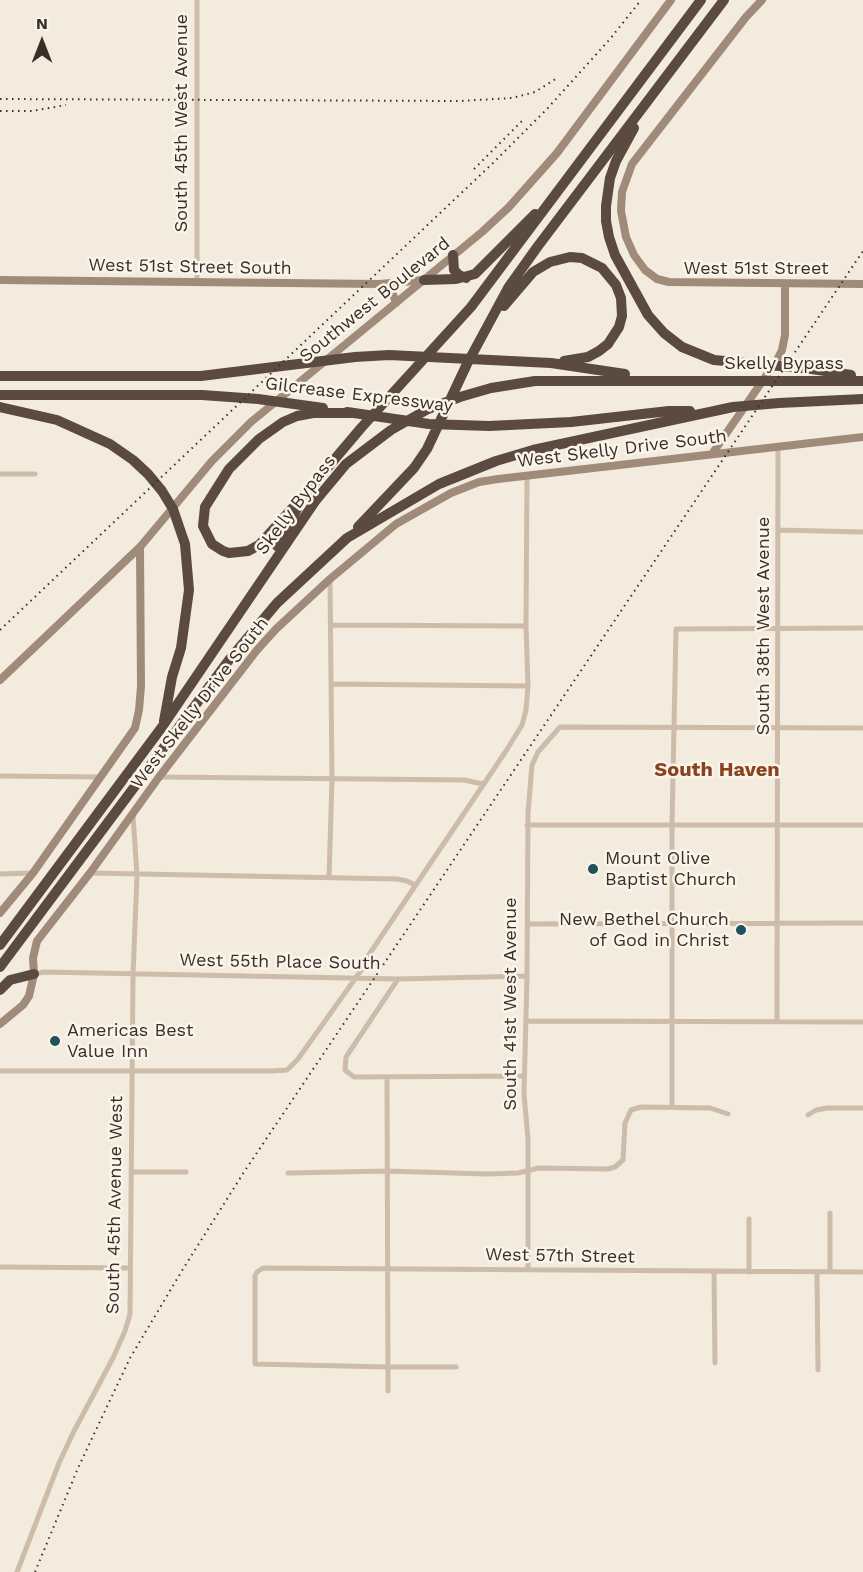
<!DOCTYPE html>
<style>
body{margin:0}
#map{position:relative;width:863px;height:1572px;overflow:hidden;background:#f3ebde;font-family:"Work Sans",sans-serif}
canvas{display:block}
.north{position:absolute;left:12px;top:12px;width:60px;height:60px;-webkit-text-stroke:4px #fbf4ea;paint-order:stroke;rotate:0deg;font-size:16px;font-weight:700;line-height:24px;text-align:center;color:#392f29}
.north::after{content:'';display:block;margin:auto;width:21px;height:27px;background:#392f29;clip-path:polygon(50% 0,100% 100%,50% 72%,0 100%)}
</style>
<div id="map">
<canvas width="863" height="1572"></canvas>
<div class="north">N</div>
</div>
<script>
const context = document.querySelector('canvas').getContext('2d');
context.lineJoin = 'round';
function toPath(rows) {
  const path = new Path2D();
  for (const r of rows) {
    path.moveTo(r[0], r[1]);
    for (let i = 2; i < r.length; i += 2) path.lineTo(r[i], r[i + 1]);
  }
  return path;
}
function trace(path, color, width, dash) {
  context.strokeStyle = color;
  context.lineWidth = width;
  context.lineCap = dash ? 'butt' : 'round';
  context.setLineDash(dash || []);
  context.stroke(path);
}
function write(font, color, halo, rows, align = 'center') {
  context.font = font + ' "Work Sans",sans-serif';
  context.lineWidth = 5;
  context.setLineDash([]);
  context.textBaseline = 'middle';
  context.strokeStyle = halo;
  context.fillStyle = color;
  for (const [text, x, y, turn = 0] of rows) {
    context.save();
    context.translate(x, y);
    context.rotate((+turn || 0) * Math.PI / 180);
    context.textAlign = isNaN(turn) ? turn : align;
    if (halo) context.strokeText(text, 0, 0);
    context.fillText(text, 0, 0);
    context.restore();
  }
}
const street = toPath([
 [197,282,197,0],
 [0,474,35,474],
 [779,530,863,532],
 [331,625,526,626],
 [331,684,528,686],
 [0,776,101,777],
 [159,777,464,780,483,784],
 [527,825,863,825],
 [90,873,397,879,407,881,415,885],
 [0,874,33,873],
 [329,878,332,779,330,579],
 [527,924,863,923],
 [34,974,44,972,398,979,527,976],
 [398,979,346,1057,345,1070,354,1077,524,1076],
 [526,1021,863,1022],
 [777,1021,778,447],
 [0,1071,271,1071,287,1070,298,1059,362,969,366,959,506,751,522,725,526,710,528,686,526,626,527,475],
 [387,1077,388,1391],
 [672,1107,672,825,676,629,863,628],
 [808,1115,816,1110,827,1108,863,1108],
 [132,1172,186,1172],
 [288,1173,387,1171,487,1174,518,1173,539,1168,608,1169,615,1167,623,1160,625,1123,631,1110,641,1107,710,1108,728,1114],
 [0,1267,130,1268],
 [528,1270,528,1139,524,1094,527,976,528,813,532,765,538,752,560,727,863,728],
 [714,1272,715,1363],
 [749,1272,749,1219],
 [817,1272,818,1370],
 [830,1272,830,1213],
 [456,1367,388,1367,255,1364,255,1276,257,1272,263,1268,863,1272],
 [17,1572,59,1463,73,1433,113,1358,125,1331,130,1314,133,975,137,876,133,815]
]);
const secondary = toPath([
 [762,0,746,17,632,164,622,192,621,211,626,237,634,255,645,270,657,279,669,282,863,284],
 [0,280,380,284,424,280],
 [381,284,386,287,393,294,396,303],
 [712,454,777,360,782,350,785,335,785,284],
 [0,680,140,547,212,461,251,422,482,232,509,207,557,153,671,0],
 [0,913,33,873,135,728,139,710,141,686,140,547],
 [0,1024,23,1005,29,996,34,974,33,958,37,941,90,873,159,777,257,650,276,629,330,579,396,524,451,493,479,482,498,479,863,437]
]);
const highway = toPath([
 [634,128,616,161,610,178,606,206,606,221,609,237,615,255,648,315,664,333,682,347,714,360,812,369,851,375],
 [453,255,454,270,459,275,466,278],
 [424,280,456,279,475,274,535,214],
 [504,306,533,272,550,262,570,257,582,258,602,268,616,285,621,298,622,316,619,327,608,344,599,351,588,357,564,361],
 [0,376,201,376,355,357,389,355,551,363,625,374],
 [0,395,202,395,258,399,323,408],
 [0,407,57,420,110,444,133,460,148,474,162,491,173,509,185,544,189,590,181,648,172,677,164,721],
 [347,412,429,424,489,426,571,422,669,411,690,411],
 [354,413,313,413,297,416,283,422,259,439,229,469,205,507,203,526,212,544,223,551,229,553,248,551,259,545,306,493,361,428,471,307,701,0],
 [358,527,414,468,427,449,467,364,508,288,538,246,724,0],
 [277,546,297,509],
 [0,945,162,727,316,500,346,464,391,430,428,409,460,397,491,388,535,381,863,381],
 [0,967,229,660,277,603,347,538,439,484,496,461,533,450,733,407,779,403,863,399],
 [0,990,10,980,34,974]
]);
const rail = toPath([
 [0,99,460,101,512,98,535,92,557,78],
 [0,111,32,111,66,105],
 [474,169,523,120],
 [0,630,493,163,547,109,610,39,641,0],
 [35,1572,78,1468,130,1358,183,1269,244,1172,863,251]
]);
const markers = [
 [593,869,6,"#1d535c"],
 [741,930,6,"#1d535c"],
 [55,1041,6,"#1d535c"]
];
const streetNames = [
 ["South 45th West Avenue",182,123,-90],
 ["West 51st Street South",190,267,1],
 ["West 51st Street",756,269],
 ["Southwest Boulevard",375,300,-39],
 ["Skelly Bypass",784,364],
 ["Gilcrease Expressway",359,395,7],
 ["West Skelly Drive South",622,449,-7],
 ["Skelly Bypass",296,505,-53],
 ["South 38th West Avenue",764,626,-90],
 ["West Skelly Drive South",200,703,-52],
 ["West 55th Place South",280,962,1],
 ["South 41st West Avenue",511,1004,-90],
 ["South 45th Avenue West",115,1205,-89],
 ["West 57th Street",560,1256,1]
];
const poiNames = [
 ["Mount Olive",605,859],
 ["Baptist Church",605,880],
 ["New Bethel Church",729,920,"right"],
 ["of God in Christ",729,941,"right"],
 ["Americas Best",67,1031],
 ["Value Inn",67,1052]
];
const neighbourhoodNames = [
 ["South Haven",717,770]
];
trace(street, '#ccbca9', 5);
trace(secondary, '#a08b7a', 8);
trace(highway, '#5a4a40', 10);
trace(rail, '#392f29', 2, [1.5, 4.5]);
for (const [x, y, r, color] of markers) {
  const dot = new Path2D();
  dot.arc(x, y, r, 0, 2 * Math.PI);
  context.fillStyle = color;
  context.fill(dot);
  trace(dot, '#fbf4ea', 2);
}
write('18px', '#392f29', '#fbf4ea', streetNames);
write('18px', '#392f29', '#fbf4ea', poiNames, 'left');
write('bold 20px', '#8b421f', '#fbf4ea', neighbourhoodNames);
</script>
